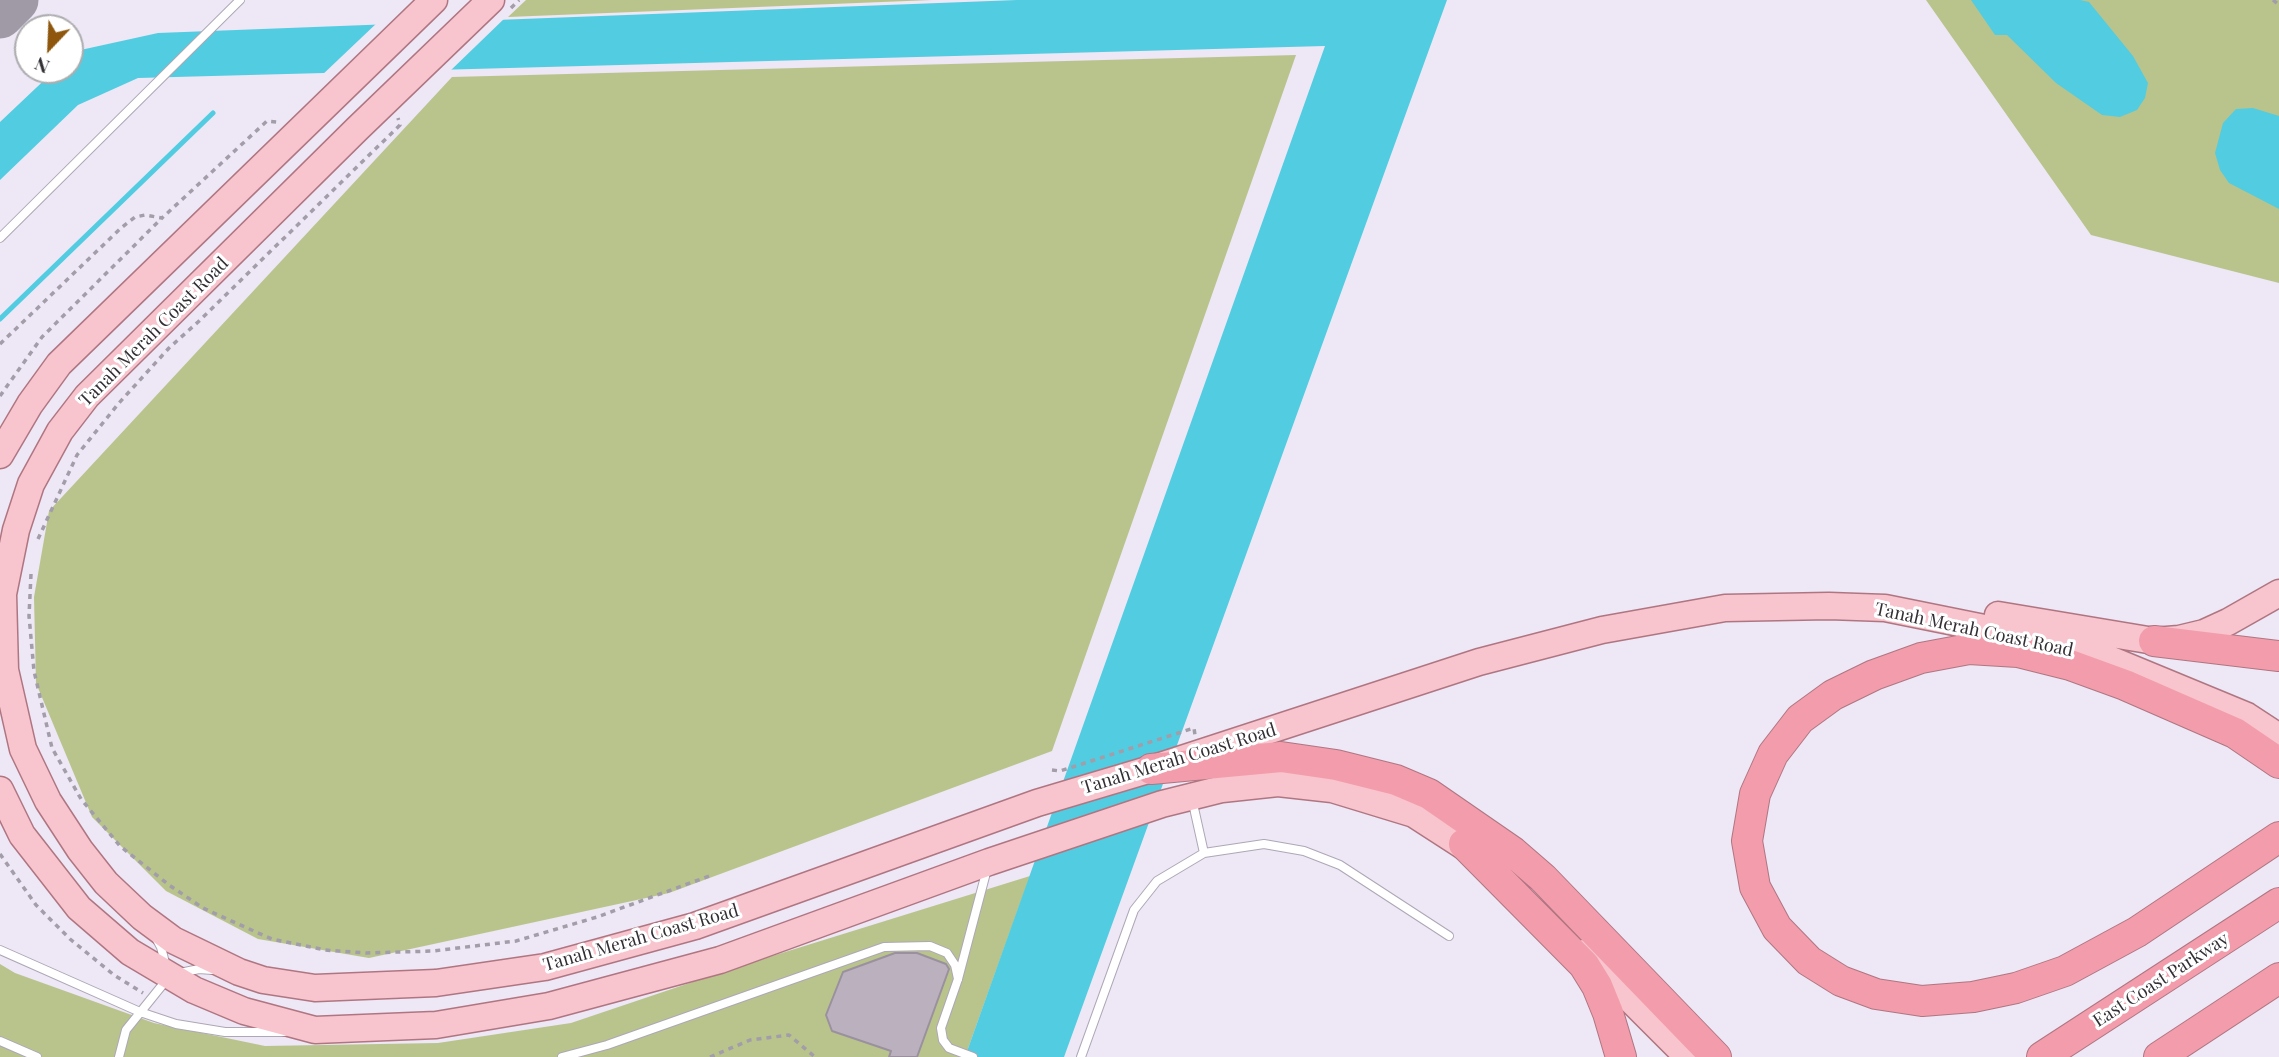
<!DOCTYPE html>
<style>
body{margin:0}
#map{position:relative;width:2279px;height:1057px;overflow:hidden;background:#ede7f6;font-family:"Playfair Display",serif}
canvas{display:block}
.north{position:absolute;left:14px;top:14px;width:70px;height:70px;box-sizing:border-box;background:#fff;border:2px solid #adacae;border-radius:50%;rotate:203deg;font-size:19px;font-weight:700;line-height:28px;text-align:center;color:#322f35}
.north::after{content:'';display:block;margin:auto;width:24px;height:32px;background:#8e570d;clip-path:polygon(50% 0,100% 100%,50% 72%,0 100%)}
</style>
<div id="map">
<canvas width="2279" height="1057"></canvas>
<div class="north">N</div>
</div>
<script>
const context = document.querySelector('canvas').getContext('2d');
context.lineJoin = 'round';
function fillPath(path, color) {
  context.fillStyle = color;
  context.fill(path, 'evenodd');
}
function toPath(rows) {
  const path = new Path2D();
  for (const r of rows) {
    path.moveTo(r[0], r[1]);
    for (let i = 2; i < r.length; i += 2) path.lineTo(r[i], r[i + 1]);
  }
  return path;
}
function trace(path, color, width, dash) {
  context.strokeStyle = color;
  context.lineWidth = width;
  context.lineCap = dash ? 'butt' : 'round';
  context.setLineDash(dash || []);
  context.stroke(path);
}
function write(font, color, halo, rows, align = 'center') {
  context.font = font + ' "Playfair Display",serif';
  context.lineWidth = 6;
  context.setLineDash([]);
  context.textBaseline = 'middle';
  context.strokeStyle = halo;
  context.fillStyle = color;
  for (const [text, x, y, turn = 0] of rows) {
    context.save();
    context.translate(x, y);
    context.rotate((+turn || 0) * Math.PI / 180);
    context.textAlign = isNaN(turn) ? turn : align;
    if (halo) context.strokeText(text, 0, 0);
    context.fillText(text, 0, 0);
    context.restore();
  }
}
const green = toPath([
 [526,0,932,0,508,17],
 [1926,0,2279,0,2279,283,2091,235],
 [1296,55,1052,751,669,893,369,958,258,939,166,891,92,817,36,683,34,597,49,511,452,77],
 [1030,876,965,1057,0,1057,0,964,15,973,154,1023,265,1046,438,1043,571,1023,740,966]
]);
const water = toPath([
 [1017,0,1447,0,1064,1057,965,1057,1325,46,138,78,78,105,0,180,0,122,55,70,70,70,70,56,76,51,158,33],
 [1971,0,2080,0,2089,2,2133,56,2148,83,2145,98,2137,110,2120,117,2102,115,2056,83,2007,35,1995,35],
 [2253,108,2279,116,2279,209,2229,183,2220,170,2215,153,2223,123,2236,109]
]);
const pier = toPath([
 [507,16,448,73,320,77,379,21]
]);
const stream = toPath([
 [0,319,213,113]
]);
const taxiway = toPath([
 [0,15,15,0]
]);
const building = toPath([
 [895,953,917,953,946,964,949,969,917,1057,889,1057,891,1051,832,1031,826,1015,843,972,895,953]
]);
const path = toPath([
 [2273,0,2279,5],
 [511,8,519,0],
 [0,344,121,228,135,217,145,215,162,218,267,121,277,122],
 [0,396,42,337,162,218],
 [38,539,77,455,119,403,169,348,198,322,400,125,398,118],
 [31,574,29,616,34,671,52,748,81,799,120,846,169,885,203,908,238,924,272,939,325,950,366,953,433,951,516,941,597,917,712,875],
 [1052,770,1060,771,1194,728,1195,735],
 [0,854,36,905,70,939,114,975,143,993],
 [710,1057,750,1040,789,1035,815,1057]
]);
const lane = toPath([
 [0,238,240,0],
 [1192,799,1204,853],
 [157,940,161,947,166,967],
 [0,950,140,1012,176,1024,225,1032,284,1032],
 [180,973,199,969,212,970],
 [0,1041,37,1057],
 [119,1057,126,1030,168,978],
 [562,1057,607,1045,884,947,930,946,947,953,955,965,958,979],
 [973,1057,949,1048,943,1040,941,1028,958,979,987,869],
 [1081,1057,1134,910,1157,881,1204,853,1264,844,1304,851,1340,865,1449,936]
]);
const primary = toPath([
 [491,0,357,129,87,396,60,431,31,484,16,530,3,594,5,670,23,749,48,801,80,850,106,883,142,917,173,940,239,972,263,980,315,988,436,983,545,967,695,926,1037,803,1151,769,1479,662,1602,630,1725,608,1829,606,1885,608,1999,631,2109,659,2247,716,2279,737],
 [0,455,30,404,59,364,434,0],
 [1998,615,2154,641,2179,639,2204,633,2228,622,2279,593],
 [0,790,22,835,79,908,130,952,194,990,244,1011,315,1030,436,1025,549,1006,720,960,989,862,1162,804,1222,789,1278,783,1332,789,1414,814,1479,856],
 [1584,953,1688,1057]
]);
const highway = toPath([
 [2154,641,2279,656],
 [2279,763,2235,733,2125,685,2070,665,2018,652,1969,649,1921,658,1874,675,1833,695,1800,719,1773,754,1755,794,1747,841,1755,887,1777,928,1809,961,1841,981,1876,994,1922,1001,1973,997,2016,988,2065,971,2137,932,2279,837],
 [1151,769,1281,757,1336,765,1396,780,1429,794,1513,852,1543,878,1716,1057],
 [1464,844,1584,965,1597,986,1608,1013,1621,1057],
 [2042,1057,2279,903],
 [2159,1057,2279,978]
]);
const streetNames = [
 ["Tanah Merah Coast Road",154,332,-45],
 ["Tanah Merah Coast Road",1974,630,12],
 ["Tanah Merah Coast Road",1179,759,-17],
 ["Tanah Merah Coast Road",641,938,-16],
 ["East Coast Parkway",2161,980,-33]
];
fillPath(green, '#b9c48d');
fillPath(water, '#52cce0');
fillPath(pier, '#ede7f6');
trace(stream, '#52cce0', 5);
trace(taxiway, '#9f9aa6', 47);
fillPath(building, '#bbb0bd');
trace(building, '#9b919e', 2);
trace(lane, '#aea7b5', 10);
trace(primary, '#af7682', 29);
trace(highway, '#af7682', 32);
trace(path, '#a29da8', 3.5, [5, 5]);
trace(lane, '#fff', 8);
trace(primary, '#f8c4cd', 26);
trace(highway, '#f39cac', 30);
write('18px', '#322f35', '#fff', streetNames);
</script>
